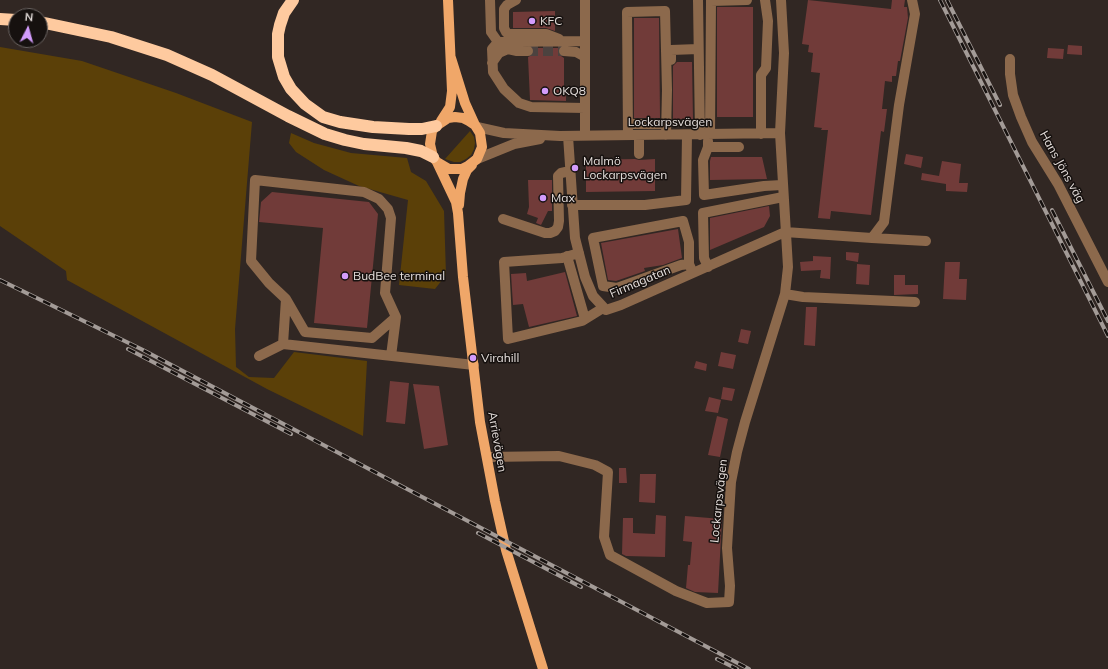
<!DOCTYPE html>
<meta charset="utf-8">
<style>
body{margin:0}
#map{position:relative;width:1108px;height:669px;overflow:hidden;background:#312723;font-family:Mulish,sans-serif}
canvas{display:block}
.north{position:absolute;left:8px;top:8px;width:40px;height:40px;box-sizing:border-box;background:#16110f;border:1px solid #696361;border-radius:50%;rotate:6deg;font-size:11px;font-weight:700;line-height:16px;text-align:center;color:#e5dedb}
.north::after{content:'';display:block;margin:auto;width:14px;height:18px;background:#d39cfc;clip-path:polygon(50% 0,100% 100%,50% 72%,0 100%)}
</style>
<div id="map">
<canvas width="1108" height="669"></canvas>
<div class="north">N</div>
</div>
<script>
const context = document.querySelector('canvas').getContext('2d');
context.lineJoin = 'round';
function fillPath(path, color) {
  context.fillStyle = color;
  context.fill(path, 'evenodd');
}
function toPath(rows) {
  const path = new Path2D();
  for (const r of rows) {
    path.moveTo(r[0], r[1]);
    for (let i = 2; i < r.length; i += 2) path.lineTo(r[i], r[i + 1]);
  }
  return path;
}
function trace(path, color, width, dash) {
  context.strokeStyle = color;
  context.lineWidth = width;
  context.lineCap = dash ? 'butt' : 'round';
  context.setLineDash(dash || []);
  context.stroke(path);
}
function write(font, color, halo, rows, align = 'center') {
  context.font = font + ' Mulish,sans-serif';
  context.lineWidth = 3;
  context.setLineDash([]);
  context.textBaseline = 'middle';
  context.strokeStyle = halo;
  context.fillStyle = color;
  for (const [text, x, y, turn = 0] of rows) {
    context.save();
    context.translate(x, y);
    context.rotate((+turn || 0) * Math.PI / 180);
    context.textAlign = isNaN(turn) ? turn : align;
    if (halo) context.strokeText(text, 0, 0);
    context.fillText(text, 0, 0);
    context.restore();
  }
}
const green = toPath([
 [0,47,82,61,176,93,252,122,235,329,236,367,249,377,274,378,294,352,367,361,363,436,267,389,67,280,66,271,0,226],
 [470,131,474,137,475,143,474,149,471,155,466,159,460,162,454,162,445,159],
 [291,133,314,143,351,153,407,158,411,172,426,181,444,211,446,275,435,289,399,285,408,200,359,186,324,170,296,152,289,143]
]);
const building = toPath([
 [808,0,891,9,892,0,905,0,904,7,907,7,908,18,900,61,898,61,896,76,892,76,892,82,885,81,882,109,887,109,884,132,881,131,871,215,831,211,830,219,818,218,828,130,821,130,822,128,814,127,820,73,811,72,813,53,808,52,809,45,802,44],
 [717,7,753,7,753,117,717,117],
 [555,11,555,31,546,28,513,28,513,12],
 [634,18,659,18,660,118,634,118],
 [1068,45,1082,46,1082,55,1067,54],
 [534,48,558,48,558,54,564,58,564,89,566,89,566,101,530,100,528,57,534,54],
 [1048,48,1064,49,1063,59,1047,58],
 [677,62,692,62,693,119,673,119,673,66],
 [906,154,923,157,921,168,904,164],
 [711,157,762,157,767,179,710,180,710,161],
 [635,159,639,160,655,159,655,191,586,192,586,160],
 [942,161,961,164,959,183,968,183,967,192,946,191,946,184,921,180,922,173,939,176],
 [528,180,552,180,552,211,548,211,541,225,536,223,538,218,527,214,529,207],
 [272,192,369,202,378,214,367,328,314,323,323,228,259,222,261,202],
 [769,206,770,216,764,227,710,250,710,218],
 [678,229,682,258,663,265,644,268,645,271,616,281,608,280,601,243],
 [846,252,859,253,858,262,846,260],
 [813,256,831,257,830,279,820,278,821,270,801,271,800,262,813,261],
 [945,262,960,262,959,279,967,279,966,300,943,299],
 [857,264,870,265,869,285,856,284],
 [565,272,577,316,529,327,523,304,513,305,511,274,526,273,527,281],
 [894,275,905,275,905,285,918,285,918,294,894,295],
 [806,307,817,307,815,346,804,345],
 [741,329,751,331,748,344,738,342],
 [721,352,736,355,733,369,718,366],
 [696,361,707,364,706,371,694,368],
 [390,381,409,383,405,424,386,422],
 [413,384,439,386,448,445,424,449],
 [723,387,735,389,732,401,721,399],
 [709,397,721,400,718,413,705,411],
 [717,416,728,419,720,457,708,455],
 [619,468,626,468,627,483,619,483],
 [640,474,656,474,655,503,639,502],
 [656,515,666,516,665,557,626,556,622,554,623,518,633,518,633,533,655,534],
 [685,516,722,519,718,593,695,592,686,588,688,565,690,565,692,542,683,541]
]);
const minorTunnel = toPath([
 [528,51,564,51]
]);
const minor = toPath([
 [490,0,491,32,498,42,585,41],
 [516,0,507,5,504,9,504,28,506,32,508,34,546,34,559,39],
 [585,0,585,135],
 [698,0,700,135],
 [498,42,492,49,493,72,504,89,519,103,531,107,585,108],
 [564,51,576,52,585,57],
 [1010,59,1010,74,1013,95,1021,117,1032,142,1058,184,1108,282],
 [671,60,671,50,698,49],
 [492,63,499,53,508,49,517,51,528,51],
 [628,124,666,124],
 [477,127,504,133,560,136,780,133],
 [761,134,761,75,766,68,768,21,765,0],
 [628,135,627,12,665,11,667,90,666,135],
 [710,135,711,1,747,0],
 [568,136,575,238,585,277,593,296,606,310,621,305,785,232,872,238,884,222,899,105,915,14,912,0],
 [708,141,708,147,739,147],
 [708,147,703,160,704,195,764,186,782,185],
 [639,154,639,136],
 [477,159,514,144,540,139],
 [572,205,645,205,686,200,687,135],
 [503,219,545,233,550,233,555,231,558,227,559,221,558,176,561,173,570,171],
 [872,238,926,241],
 [579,253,562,258,504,262,508,339,582,321,603,308],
 [567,256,585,319],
 [689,264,681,265,617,288,603,286,593,238,683,221,689,242,689,264,693,273],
 [708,267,704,258,703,213,783,197],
 [785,294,803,297,915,302],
 [286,299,305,332,372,338,396,317],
 [283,344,286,299,269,283,251,261,255,180,364,192,379,199,388,209,391,218,385,293,396,317,391,356],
 [259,356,283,344,474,365],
 [487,457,559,456,595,465,608,472,604,537,610,555,676,591,707,603,729,602,730,586,727,548,731,482,737,452,745,422,785,294,788,267,780,133,784,53,781,0]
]);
const major = toPath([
 [451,58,465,103,475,125,480,133,482,147,477,159,468,166,462,169,449,169,437,162,433,157,430,144,432,131,436,126,448,118,455,117,463,118,469,121,475,125],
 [441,121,450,107,452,91,448,0],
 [437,162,456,202,458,213,463,277,480,422,495,501,506,550,543,669],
 [459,205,460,193,463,179,467,170,472,165]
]);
const highway = toPath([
 [293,0,284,13,280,25,278,34,278,57,284,77,291,89,305,104,323,117,340,122,373,127,409,129,422,129,436,126],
 [0,19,16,20],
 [40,22,111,37,167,55,212,75,288,116,325,134,345,140,364,144,406,148,421,151,433,157]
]);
const rail = toPath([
 [940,0,1108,336],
 [947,0,1000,105],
 [1052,210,1108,321],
 [0,280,143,350,749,669],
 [128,349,291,434],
 [478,533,581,587],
 [717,659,737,669]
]);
const markers = [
 [532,21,4,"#d39cfc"],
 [545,91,4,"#d39cfc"],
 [575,168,4,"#d39cfc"],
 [543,198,4,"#d39cfc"],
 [345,276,4,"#d39cfc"],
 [473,358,4,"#d39cfc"]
];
const poiNames = [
 ["KFC",540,21],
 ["OKQ8",553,91],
 ["Malmö",583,161],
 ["Lockarpsvägen",583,175],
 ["Max",551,198],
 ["BudBee terminal",353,276],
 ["Virahill",481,358]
];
const streetNames = [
 ["Lockarpsvägen",670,122],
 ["Hans Jöns väg",1062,167,61],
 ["Firmagatan",640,282,-23],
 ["Arrievägen",497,442,80],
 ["Lockarpsvägen",719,501,-84]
];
fillPath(green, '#5b4008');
fillPath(building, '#713b39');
trace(minorTunnel, '#4c423f', 10, [10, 5]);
trace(minor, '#8c694c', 10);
trace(major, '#f0a769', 10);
trace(highway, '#feca9f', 12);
trace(rail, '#a39b97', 4);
trace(rail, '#16110f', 2.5, [8]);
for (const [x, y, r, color] of markers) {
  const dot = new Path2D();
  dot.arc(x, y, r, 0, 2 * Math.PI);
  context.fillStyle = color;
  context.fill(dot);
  trace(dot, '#16110f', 1.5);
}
write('12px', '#e5dedb', '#16110f', poiNames, 'left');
write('12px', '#e5dedb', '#16110f', streetNames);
</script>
